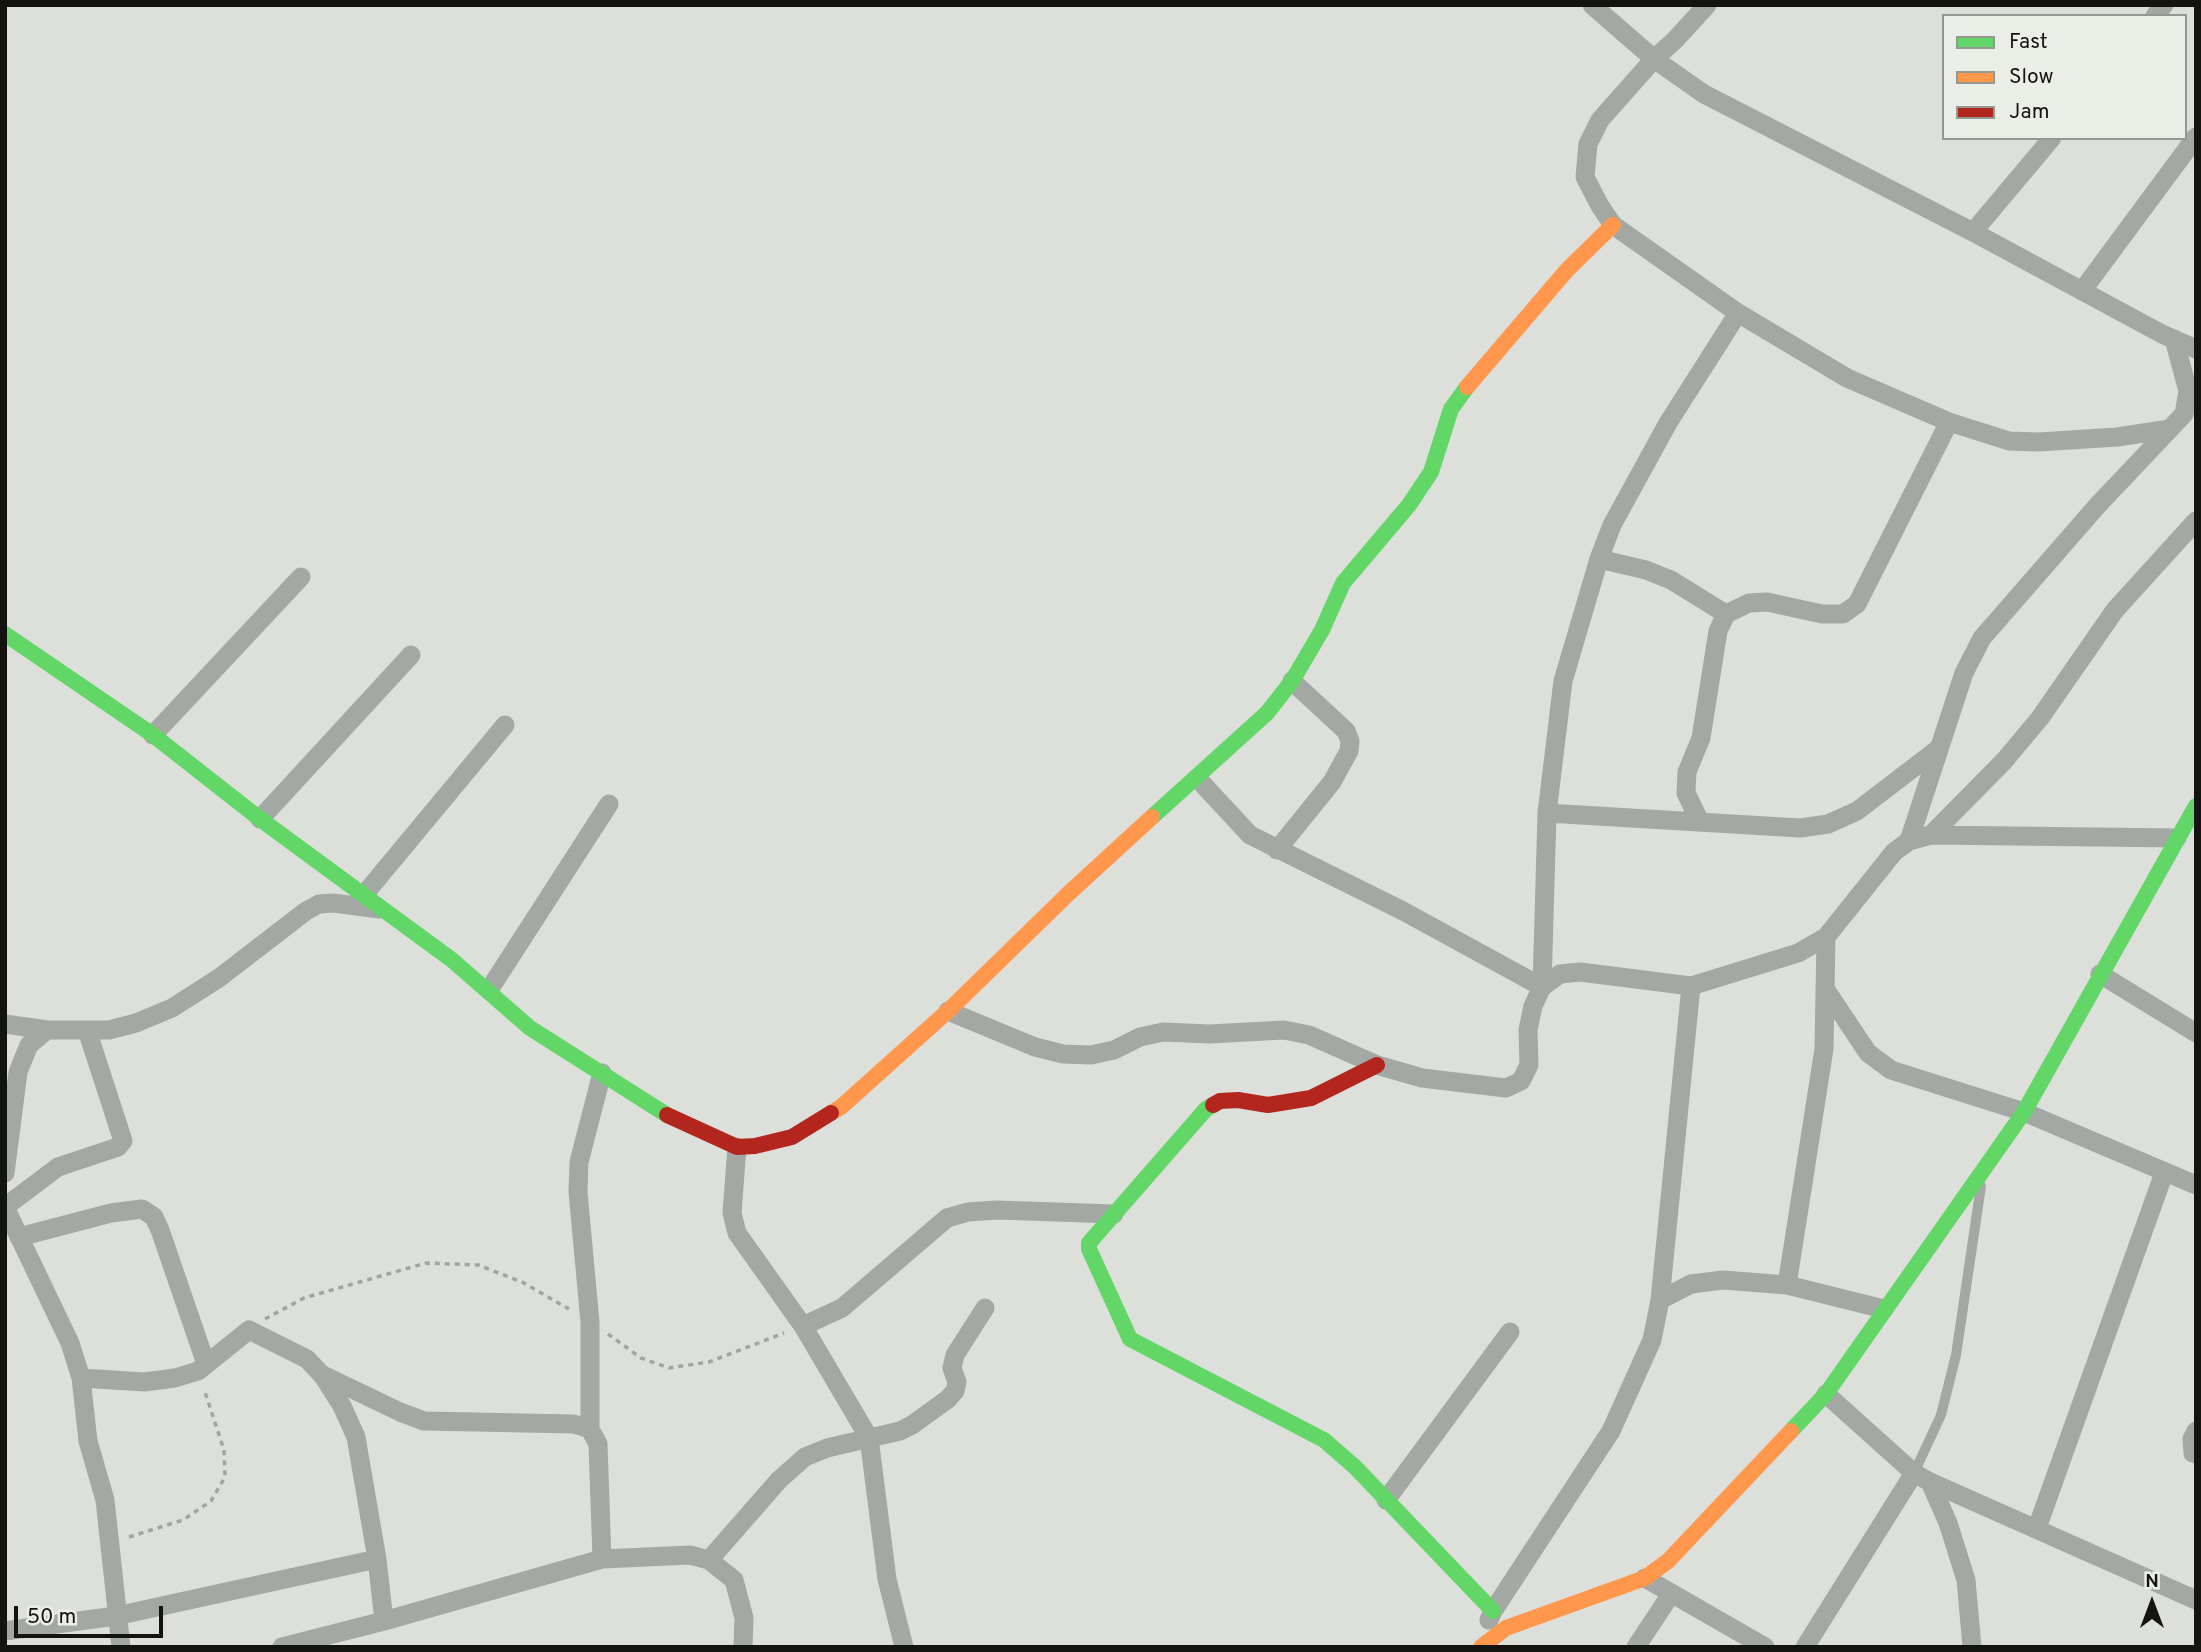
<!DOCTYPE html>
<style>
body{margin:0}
#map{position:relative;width:2201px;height:1652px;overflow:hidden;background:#dddfdb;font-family:Overpass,sans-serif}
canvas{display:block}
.frame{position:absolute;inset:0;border:7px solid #131411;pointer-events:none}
.legend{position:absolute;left:1942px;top:14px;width:245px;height:126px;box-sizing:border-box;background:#ebeee6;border:2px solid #959791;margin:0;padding:9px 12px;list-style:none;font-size:21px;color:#131411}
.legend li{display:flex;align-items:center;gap:14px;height:35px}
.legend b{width:35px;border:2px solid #959791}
.north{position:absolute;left:2117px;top:1568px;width:70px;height:70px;-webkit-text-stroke:5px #ebeee6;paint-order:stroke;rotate:0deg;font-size:19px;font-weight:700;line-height:28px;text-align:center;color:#131411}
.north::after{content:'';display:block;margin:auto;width:24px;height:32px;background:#131411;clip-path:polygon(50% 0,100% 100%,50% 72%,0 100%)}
.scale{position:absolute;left:14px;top:1606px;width:149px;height:32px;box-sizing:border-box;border:4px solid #131411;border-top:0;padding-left:9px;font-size:21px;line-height:24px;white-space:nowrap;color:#131411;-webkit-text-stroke:5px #ebeee6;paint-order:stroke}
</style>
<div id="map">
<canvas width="2201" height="1652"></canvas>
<div class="frame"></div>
<ul class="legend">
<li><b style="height:9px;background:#63d668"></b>Fast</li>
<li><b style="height:9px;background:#ff974d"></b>Slow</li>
<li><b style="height:9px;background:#b3261e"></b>Jam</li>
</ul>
<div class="north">N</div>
<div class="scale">50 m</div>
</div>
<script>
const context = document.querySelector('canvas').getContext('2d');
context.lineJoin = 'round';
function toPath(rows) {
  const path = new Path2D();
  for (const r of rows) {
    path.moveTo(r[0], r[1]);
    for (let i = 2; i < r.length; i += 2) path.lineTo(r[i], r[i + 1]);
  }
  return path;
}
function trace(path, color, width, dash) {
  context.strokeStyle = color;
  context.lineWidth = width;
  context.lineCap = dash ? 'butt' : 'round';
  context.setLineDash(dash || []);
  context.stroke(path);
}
const path = toPath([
 [265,1319,304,1298,426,1263,478,1265,522,1282,569,1309],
 [608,1334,641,1358,669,1368,709,1362,784,1333],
 [129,1537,183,1520,211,1501,225,1477,224,1450,204,1389]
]);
const lane = toPath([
 [1914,1473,1941,1415,1956,1355,1981,1186]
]);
const street = toPath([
 [1592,5,1654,59,1704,94,1973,232,2162,334,2196,349],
 [1707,5,1675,40,1654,59,1600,120,1588,144,1585,177,1600,206,1613,225,1738,313,1847,378,1949,422,2009,441,2039,442,2117,437,2170,429],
 [2155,16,2164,5],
 [1973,232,2052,138],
 [2082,291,2196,137],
 [1599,559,1646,570,1671,580,1726,614],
 [153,735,301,577],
 [1197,778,1250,835,1403,911,1542,987],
 [1547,813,1800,828,1828,824,1857,811,1938,749],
 [260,819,411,655],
 [1700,822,1686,793,1687,772,1701,738,1718,631,1726,614,1749,603,1767,602,1822,614,1843,614,1857,604,1949,422],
 [1931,835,2004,761,2040,718,2115,610,2196,521],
 [1909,841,1964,673,1982,638,2097,506,2184,414,2188,391,2174,339],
 [1277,850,1332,782,1349,751,1350,741,1346,731,1292,681],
 [363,896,505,725],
 [1826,937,1824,1049,1787,1285,1884,1309],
 [2100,974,2196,1033],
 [1542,987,1560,974,1580,972,1691,986,1798,953,1826,937,1894,852,1909,841,1931,835,2177,838],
 [489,990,609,804],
 [1826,990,1868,1053,1891,1070,2024,1112,2196,1185],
 [948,1011,1035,1047,1063,1054,1091,1055,1114,1050,1140,1037,1163,1032,1210,1034,1284,1030,1309,1035,1377,1065,1422,1078,1506,1088,1521,1081,1529,1065,1528,1030,1533,1006,1542,987,1547,813,1563,681,1599,559,1612,525,1668,423,1738,313],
 [5,1024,47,1030,109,1030,136,1023,172,1008,219,978,306,911,319,904,333,903,380,909],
 [87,1030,123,1141,118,1147,58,1167,5,1207,70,1343,81,1378,88,1441,105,1500,121,1647],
 [602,1073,579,1162,578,1192,590,1322,590,1429,598,1444,602,1559],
 [737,1147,732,1213,737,1233,803,1326,869,1438,887,1579,904,1647],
 [5,1173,18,1072,29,1045,47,1030],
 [19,1237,111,1213,142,1209,154,1217,160,1230,206,1364],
 [1660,1300,1691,1284,1723,1280,1787,1285],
 [803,1326,842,1308,947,1218,968,1212,997,1210,1114,1214],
 [325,1376,400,1412,424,1421,574,1424,590,1429],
 [81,1378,144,1382,175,1378,198,1371,249,1330,307,1359,323,1376,342,1406,356,1437,377,1559,384,1621],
 [1826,1394,1914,1473,1930,1482,2196,1600],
 [2196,1431,2192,1439,2193,1453,2196,1454],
 [1930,1482,1948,1523,1966,1580,1972,1647],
 [1386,1500,1510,1332],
 [2037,1528,2164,1173],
 [709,1560,779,1480,805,1457,827,1448,900,1431,912,1425,948,1399,955,1391,957,1382,952,1368,955,1355,985,1308],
 [1645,1578,1765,1647],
 [1489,1620,1493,1611,1611,1431,1652,1340,1660,1300,1691,986],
 [5,1631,116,1616,377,1559],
 [282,1647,384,1621,602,1559,690,1555,709,1560,734,1580,744,1618,743,1647],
 [1636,1647,1671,1594],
 [1805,1647,1914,1473]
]);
const fast = toPath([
 [5,634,153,735,260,819,452,960,530,1028,667,1115],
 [1152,817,1267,713,1292,681,1322,630,1343,583,1409,505,1431,472,1451,409,1467,387],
 [1213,1105,1206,1109,1089,1243,1089,1249,1130,1339,1324,1440,1355,1467,1493,1611],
 [1791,1431,1826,1394,2024,1112,2196,806]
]);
const slow = toPath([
 [1467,387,1567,270,1613,225],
 [831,1113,841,1107,948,1011,1068,894,1152,817],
 [1481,1647,1506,1628,1645,1578,1668,1561,1791,1431]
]);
const jam = toPath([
 [1213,1105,1220,1101,1238,1100,1268,1105,1311,1098,1377,1065],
 [667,1115,737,1147,755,1146,792,1137,831,1113]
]);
trace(path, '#a1a4a0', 3.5, [5, 5]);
trace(lane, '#a4a8a4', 10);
trace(street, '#a4a8a4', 19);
trace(fast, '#63d668', 16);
trace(slow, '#ff974d', 16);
trace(jam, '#b3261e', 16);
</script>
